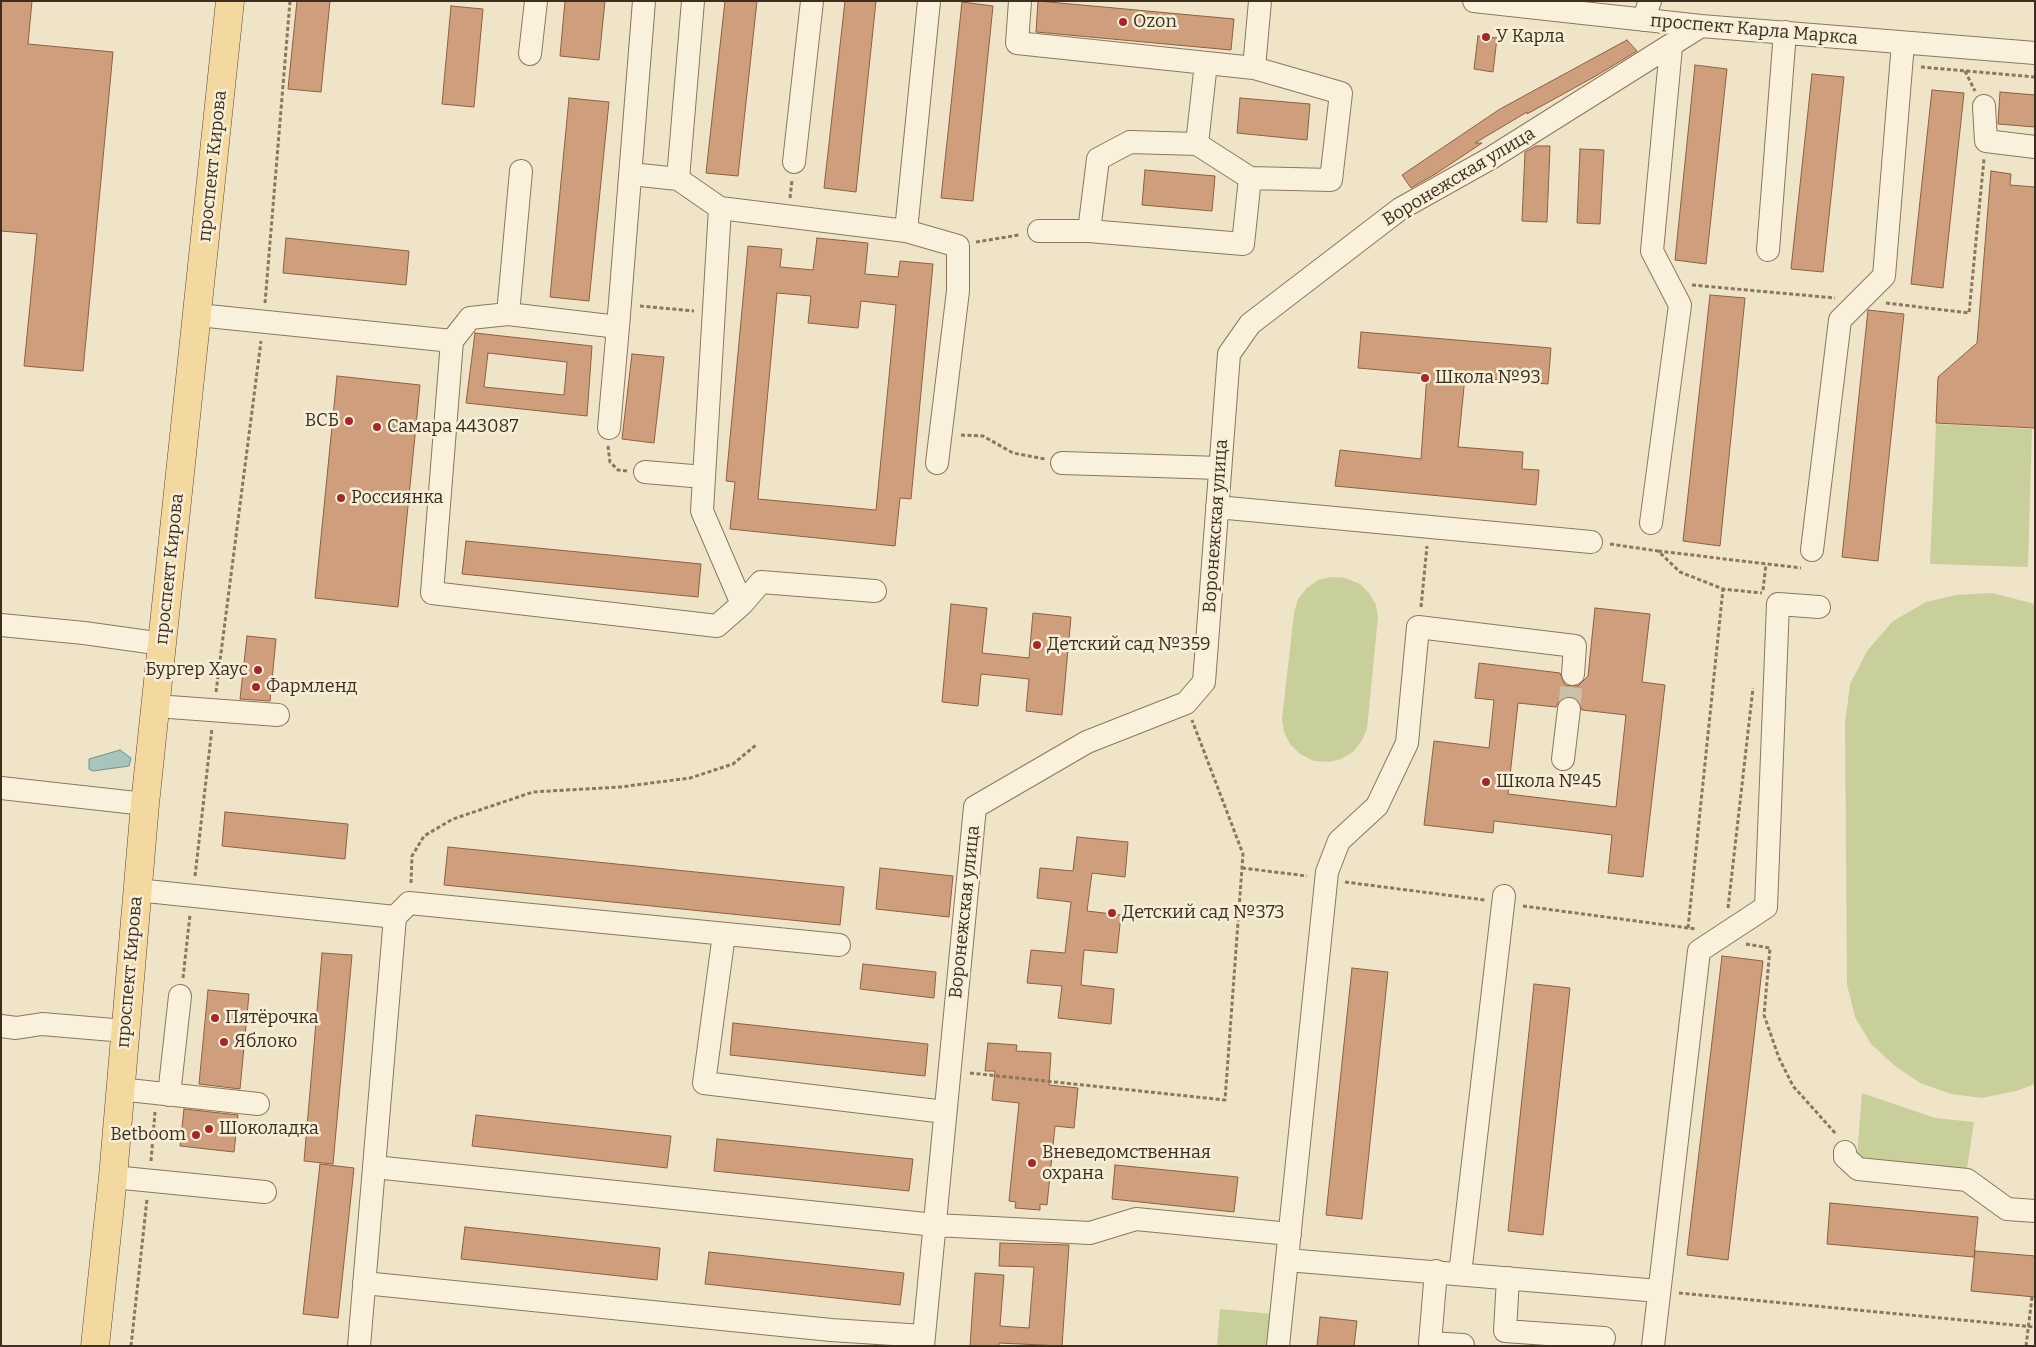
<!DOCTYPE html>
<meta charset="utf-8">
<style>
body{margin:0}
#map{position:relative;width:2036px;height:1347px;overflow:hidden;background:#f0e4c8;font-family:Bitter,serif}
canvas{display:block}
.frame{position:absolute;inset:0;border:2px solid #3d2e20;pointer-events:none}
</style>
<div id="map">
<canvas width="2036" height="1347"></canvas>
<div class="frame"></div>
</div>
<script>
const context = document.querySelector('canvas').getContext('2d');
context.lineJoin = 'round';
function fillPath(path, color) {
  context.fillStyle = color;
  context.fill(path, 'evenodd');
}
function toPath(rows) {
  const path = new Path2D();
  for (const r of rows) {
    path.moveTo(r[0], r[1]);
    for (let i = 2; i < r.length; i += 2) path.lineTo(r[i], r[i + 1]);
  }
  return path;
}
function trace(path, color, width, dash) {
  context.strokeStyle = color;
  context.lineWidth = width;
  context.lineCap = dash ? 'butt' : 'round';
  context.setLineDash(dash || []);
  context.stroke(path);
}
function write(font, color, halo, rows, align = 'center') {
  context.font = font + ' Bitter,serif';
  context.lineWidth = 5;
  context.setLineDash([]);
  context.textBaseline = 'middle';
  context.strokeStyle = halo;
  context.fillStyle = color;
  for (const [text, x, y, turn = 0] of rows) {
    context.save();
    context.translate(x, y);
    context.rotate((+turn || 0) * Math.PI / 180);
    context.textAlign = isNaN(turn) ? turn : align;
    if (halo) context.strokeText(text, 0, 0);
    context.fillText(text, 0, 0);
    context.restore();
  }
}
const green = toPath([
 [1936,424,2032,429,2028,567,1930,564],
 [1331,577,1345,578,1360,584,1370,594,1376,605,1378,617,1367,729,1361,742,1353,752,1341,759,1329,762,1314,761,1300,754,1290,744,1284,732,1282,719,1294,613,1298,599,1307,588,1318,580],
 [1992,593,2035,604,2035,1084,2016,1091,1982,1098,1951,1094,1920,1083,1895,1066,1871,1044,1855,1017,1847,985,1845,724,1850,684,1867,651,1893,621,1926,602,1956,595],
 [1862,1093,1935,1118,1974,1122,1967,1169,1857,1157],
 [1220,1309,1273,1314,1270,1346,1217,1346]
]);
const water = toPath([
 [120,750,131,758,129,766,93,771,89,769,89,759,120,750]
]);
const building = toPath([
 [1,1,32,1,28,44,113,52,83,371,24,366,37,234,1,231,1,1],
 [297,1,330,1,321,92,288,89,297,1],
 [565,1,605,1,599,60,560,56,565,1],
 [725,1,757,1,738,176,706,173,725,1],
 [845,1,876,1,856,192,824,188,845,1],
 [1038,1,1234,19,1231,50,1036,32,1038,1],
 [962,2,993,6,973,201,941,198,962,2],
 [451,6,483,9,474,107,442,104,451,6],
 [1478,36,1497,38,1493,72,1474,69,1478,36],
 [1627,40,1637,51,1594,77,1527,114,1527,112,1475,143,1482,143,1437,173,1411,188,1402,175,1500,109,1627,40],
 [1695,65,1727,69,1706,264,1675,260,1695,65],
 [1812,74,1844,77,1823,272,1791,269,1812,74],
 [1932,90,1964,93,1943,288,1911,284,1932,90],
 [2000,92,2035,95,2035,127,1998,124,2000,92],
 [569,98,609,102,589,301,550,297,569,98],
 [1240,98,1310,104,1307,140,1237,133,1240,98],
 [1536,146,1550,146,1547,222,1522,221,1525,152,1536,146],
 [1580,149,1604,150,1600,224,1577,223,1580,149],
 [1145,170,1215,176,1212,211,1142,205,1145,170],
 [1991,171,2011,174,2010,185,2035,187,2035,428,1936,423,1938,377,1977,343,1991,171],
 [286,238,409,251,406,285,283,273,286,238],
 [817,238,868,243,865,274,898,277,900,261,933,264,911,499,900,498,895,546,730,529,735,482,726,481,748,246,782,249,780,267,813,270,817,238],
 [777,293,811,296,808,323,858,328,861,301,896,305,876,510,758,499,777,293],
 [1710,295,1745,298,1720,546,1683,541,1710,295],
 [1868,310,1904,314,1878,561,1842,557,1868,310],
 [1361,332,1551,348,1548,384,1465,377,1458,447,1523,452,1522,469,1539,470,1536,505,1335,486,1340,450,1421,459,1427,374,1358,368,1361,332],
 [475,333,592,346,587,416,466,403,475,333],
 [488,353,567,362,564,395,484,387,488,353],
 [632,354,664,357,654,443,622,439,632,354],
 [337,376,420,385,398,607,315,598,337,376],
 [466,541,701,564,698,597,462,574,466,541],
 [951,604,987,608,982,653,1029,658,1033,613,1071,617,1062,715,1026,711,1029,679,981,674,978,706,942,702,951,604],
 [1595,608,1650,614,1642,682,1665,685,1643,877,1608,873,1612,835,1494,821,1493,833,1424,825,1434,741,1489,748,1494,700,1475,698,1479,663,1560,673,1565,685,1578,686,1588,676,1595,608],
 [1570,696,1577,699,1582,710,1626,715,1616,807,1508,794,1518,703,1556,707,1559,701,1570,696],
 [247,636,276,639,270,701,240,699,247,636],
 [225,812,348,824,345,859,222,846,225,812],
 [1077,837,1128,842,1125,877,1092,873,1087,911,1121,915,1117,953,1084,950,1081,985,1114,989,1111,1024,1058,1018,1062,986,1027,983,1031,950,1065,953,1071,902,1037,898,1040,868,1073,871,1077,837],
 [448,847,844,887,840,925,444,885,448,847],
 [880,868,953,876,949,917,876,909,880,868],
 [322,953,352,955,333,1164,304,1161,322,953],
 [1722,956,1763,961,1728,1260,1687,1255,1722,956],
 [863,964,936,972,934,998,860,989,863,964],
 [1352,968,1388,972,1362,1219,1326,1215,1352,968],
 [1534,984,1570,988,1543,1235,1508,1231,1534,984],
 [208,990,249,994,240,1089,199,1084,208,990],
 [733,1023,928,1044,925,1076,730,1055,733,1023],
 [988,1043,1017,1045,1016,1051,1051,1053,1049,1085,1078,1088,1074,1128,1055,1126,1047,1205,1040,1204,1040,1210,1015,1208,1016,1202,1009,1201,1019,1103,992,1100,995,1071,985,1071,988,1043],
 [184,1109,238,1115,234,1152,180,1146,184,1109],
 [476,1115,671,1136,667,1168,472,1146,476,1115],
 [717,1139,913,1159,909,1191,714,1171,717,1139],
 [320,1164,354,1168,338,1318,303,1314,320,1164],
 [1115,1165,1238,1177,1234,1212,1112,1199,1115,1165],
 [1830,1203,1978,1217,1974,1257,1827,1244,1830,1203],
 [465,1227,660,1248,657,1280,461,1259,465,1227],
 [1000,1243,1069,1245,1062,1346,999,1343,999,1346,970,1346,975,1273,1004,1275,1000,1326,1029,1328,1034,1267,999,1266,1000,1243],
 [1975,1251,2035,1256,2035,1297,1971,1291,1975,1251],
 [709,1252,904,1273,900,1305,705,1284,709,1252],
 [1320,1317,1357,1321,1354,1346,1317,1346,1320,1317]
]);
const minorTunnel = toPath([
 [1569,709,1573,674]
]);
const path = toPath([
 [1921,67,2035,77],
 [1965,71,1975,91],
 [790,198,792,180],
 [976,242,1019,235],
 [1692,285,1835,298],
 [265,303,290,1],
 [1886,303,1969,313,1984,159],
 [640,306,694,311],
 [961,435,983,436,1013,453,1045,459],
 [608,446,610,462,618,470,627,471],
 [1610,544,1658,551,1680,572,1723,589,1762,593],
 [1658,551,1801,568],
 [1763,590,1766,564],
 [1421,607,1427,546],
 [216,692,261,341],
 [1242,868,1307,876],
 [195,876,212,728],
 [1345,882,1485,900],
 [411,883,412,856,424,836,453,819,533,792,620,787,690,778,733,764,756,745],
 [1523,906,1696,929],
 [1728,908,1753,688],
 [1688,928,1723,589],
 [1746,944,1770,948,1764,1015,1779,1058,1793,1086,1836,1134],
 [183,978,190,915],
 [970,1073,1225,1100,1243,854,1192,720],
 [151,1161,155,1112],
 [1679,1293,2035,1327],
 [131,1346,147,1199],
 [2026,1346,2032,1297]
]);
const minor = toPath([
 [644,1,618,327,508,314,470,318,452,341,432,593,717,626,742,604],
 [1020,1,1017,43,1254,68,1260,1],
 [1474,1,1701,26,2035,53],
 [1643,20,1650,1],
 [530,54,536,1],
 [1984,106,1986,141,2035,147],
 [1197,144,1206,63],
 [794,162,812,1],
 [631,174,678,179,720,208,906,231,958,246,958,291,937,463],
 [678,179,693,1],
 [720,208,702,511,742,604,761,582,875,591],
 [906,231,929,1],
 [1039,231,1089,231,1243,244,1250,178],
 [1089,231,1098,159,1130,142,1197,144,1250,178,1331,180,1341,93,1254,68],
 [1768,250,1785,32],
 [508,314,521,171],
 [198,315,452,341],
 [609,428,618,327],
 [1062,463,1220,468],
 [645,472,704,477],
 [1217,507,1591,542],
 [1651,523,1680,305,1652,251,1671,47],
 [1812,550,1840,320,1884,276,1903,43],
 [1,625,84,633,163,644],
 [156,706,278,715],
 [1563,759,1569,709],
 [1,788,145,804],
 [137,890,395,917],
 [724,934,704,1083,945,1112],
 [1,1026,16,1028,42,1024,125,1031],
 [119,1089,258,1104],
 [169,1095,180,996],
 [1845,1152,1845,1157,1858,1169,1967,1180,2007,1209,2035,1211],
 [374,1167,935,1225,1090,1233,1136,1219,1290,1234],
 [113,1177,265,1192],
 [1287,1260,1659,1291],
 [1436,1271,1430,1343,1463,1345],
 [1460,1274,1504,896],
 [1508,1278,1505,1331,1604,1338],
 [364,1283,831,1330,924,1336],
 [359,1346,395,917,409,903,839,945],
 [923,1346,975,807,1087,742,1186,703,1204,682,1229,354,1250,324,1400,209,1491,158,1701,26],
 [1278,1346,1327,872,1339,841,1377,806,1407,743,1418,627,1575,646,1573,674],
 [1653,1346,1699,951,1766,907,1778,604,1819,607]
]);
const major = toPath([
 [95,1346,113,1177,145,804,230,1]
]);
const markers = [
 [1123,22,5,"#9e2a2b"],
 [1486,37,5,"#9e2a2b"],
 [1425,378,5,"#9e2a2b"],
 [349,421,5,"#9e2a2b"],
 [377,427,5,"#9e2a2b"],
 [341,498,5,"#9e2a2b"],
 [1037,645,5,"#9e2a2b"],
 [258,670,5,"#9e2a2b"],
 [256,687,5,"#9e2a2b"],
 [1486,782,5,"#9e2a2b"],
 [1112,913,5,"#9e2a2b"],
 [215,1018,5,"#9e2a2b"],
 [224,1042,5,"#9e2a2b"],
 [209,1129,5,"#9e2a2b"],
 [196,1135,5,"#9e2a2b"],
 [1032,1163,5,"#9e2a2b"]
];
const poiNames = [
 ["Ozon",1133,22],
 ["У Карла",1496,37],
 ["Школа №93",1435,378],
 ["ВСБ",339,421,"right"],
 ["Самара 443087",387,427],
 ["Россиянка",351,498],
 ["Детский сад №359",1047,645],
 ["Бургер Хаус",248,670,"right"],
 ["Фармленд",266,687],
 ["Школа №45",1496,782],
 ["Детский сад №373",1122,913],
 ["Пятёрочка",225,1018],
 ["Яблоко",234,1042],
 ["Шоколадка",219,1129],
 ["Betboom",186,1135,"right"],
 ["Вневедомственная",1042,1153],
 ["охрана",1042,1174]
];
const streetNames = [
 ["проспект Карла Маркса",1754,30,5],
 ["проспект Кирова",213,166,-84],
 ["Воронежская улица",1459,177,-31],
 ["Воронежская улица",1216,526,-86],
 ["проспект Кирова",170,569,-84],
 ["Воронежская улица",965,912,-84],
 ["проспект Кирова",130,972,-85]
];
fillPath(green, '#c9cf9b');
fillPath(water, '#a9c4bc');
trace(water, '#6f938a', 1);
fillPath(building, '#cf9f7d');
trace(building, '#8d5f41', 1);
trace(minorTunnel, '#ccc0a6', 22, [22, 11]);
trace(minor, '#8d765c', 24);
trace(major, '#5b4430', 29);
trace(path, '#8d765c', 3, [4, 2.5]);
trace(minor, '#faf1dc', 22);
trace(major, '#f3d9a0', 28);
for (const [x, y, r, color] of markers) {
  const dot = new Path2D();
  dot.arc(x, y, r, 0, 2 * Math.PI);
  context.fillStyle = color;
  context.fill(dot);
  trace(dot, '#f7eed8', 2);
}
write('18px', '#3d2e20', '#f7eed8', poiNames, 'left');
write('18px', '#3d2e20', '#f7eed8', streetNames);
</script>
